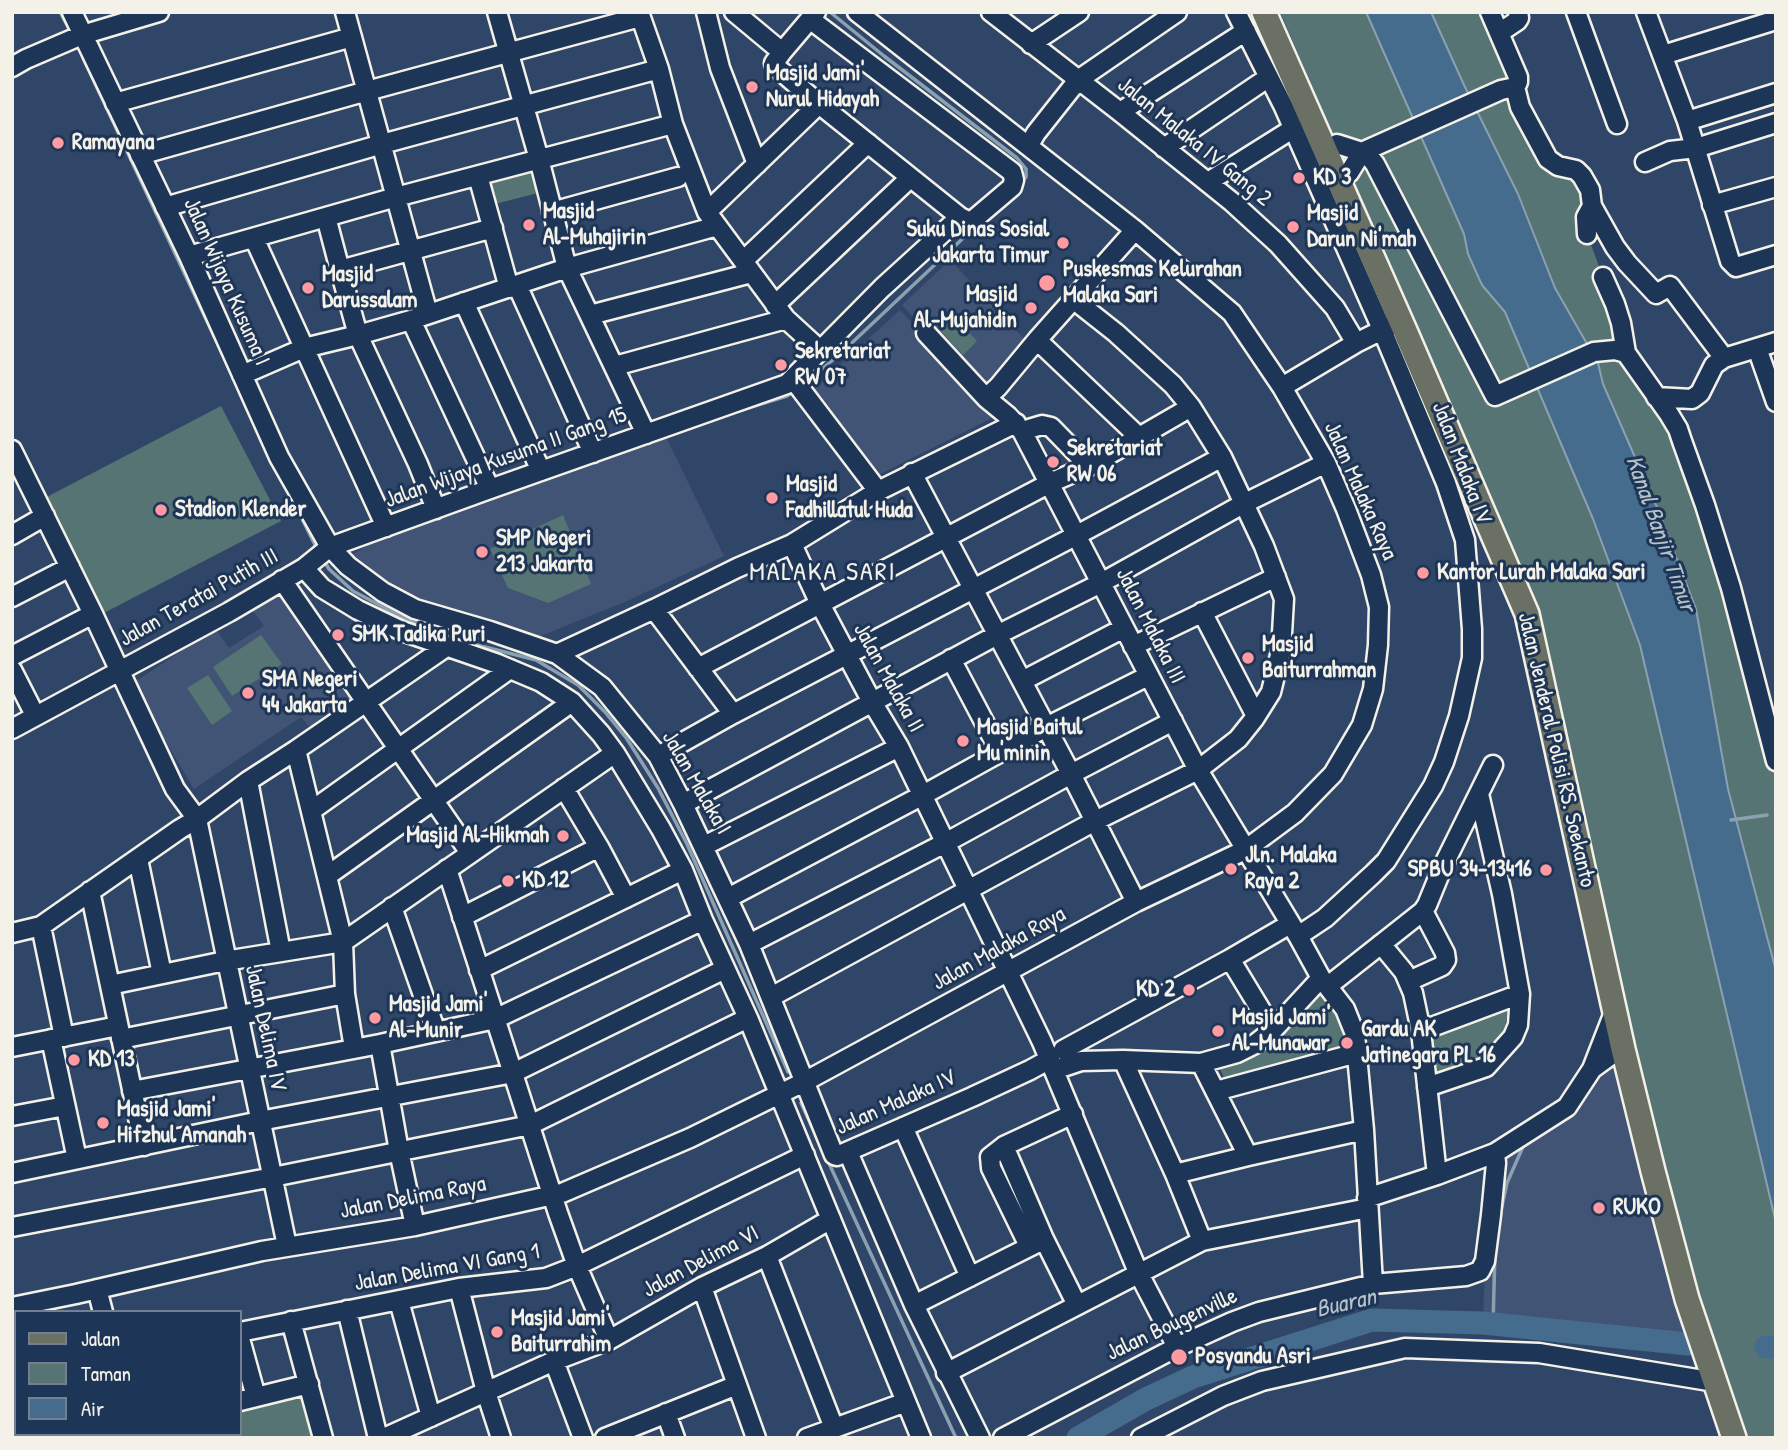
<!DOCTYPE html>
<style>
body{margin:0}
#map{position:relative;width:1788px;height:1450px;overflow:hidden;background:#304668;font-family:"Patrick Hand",sans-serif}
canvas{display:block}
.frame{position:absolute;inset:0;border:14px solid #f4f1e8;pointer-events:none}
.legend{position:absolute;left:14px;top:1310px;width:228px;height:126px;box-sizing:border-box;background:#1d3557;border:2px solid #738091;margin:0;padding:9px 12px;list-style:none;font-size:21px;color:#f4f1e8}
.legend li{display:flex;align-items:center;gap:14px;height:35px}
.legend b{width:35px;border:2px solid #738091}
</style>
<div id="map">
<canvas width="1788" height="1450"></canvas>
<div class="frame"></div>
<ul class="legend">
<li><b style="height:9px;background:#6b7065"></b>Jalan</li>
<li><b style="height:19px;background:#567473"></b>Taman</li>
<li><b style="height:19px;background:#456c8d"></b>Air</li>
</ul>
</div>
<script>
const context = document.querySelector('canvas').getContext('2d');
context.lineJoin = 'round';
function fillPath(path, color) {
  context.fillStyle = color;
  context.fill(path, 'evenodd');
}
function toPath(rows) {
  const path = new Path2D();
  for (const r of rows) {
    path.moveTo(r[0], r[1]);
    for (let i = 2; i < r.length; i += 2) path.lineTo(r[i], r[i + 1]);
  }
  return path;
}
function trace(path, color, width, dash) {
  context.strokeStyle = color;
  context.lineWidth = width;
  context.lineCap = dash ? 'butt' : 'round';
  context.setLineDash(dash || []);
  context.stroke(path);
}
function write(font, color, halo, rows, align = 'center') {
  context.font = font + ' "Patrick Hand",sans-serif';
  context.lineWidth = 6;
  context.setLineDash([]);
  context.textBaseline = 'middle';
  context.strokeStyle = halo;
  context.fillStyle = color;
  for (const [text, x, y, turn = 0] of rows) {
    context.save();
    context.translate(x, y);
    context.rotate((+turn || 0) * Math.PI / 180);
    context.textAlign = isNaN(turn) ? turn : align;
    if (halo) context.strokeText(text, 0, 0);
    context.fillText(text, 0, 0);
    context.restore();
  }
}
const built = toPath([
 [950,260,1029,344,981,390,902,305],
 [900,310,996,416,874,477,808,394],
 [666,437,724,556,627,601,536,638,471,613,407,596,363,575,345,560,368,545],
 [280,586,365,703,317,736,301,717,194,789,132,684,215,628,229,648,264,626,251,608],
 [1614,1053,1687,1299,1688,1344,1483,1323,1485,1258,1496,1156,1567,1107]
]);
const green = toPath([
 [1280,12,1490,12,1548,159,1582,176,1587,234,1603,277,1626,353,1669,414,1776,761,1776,1438,1745,1438,1690,1272,1648,1111,1547,642,1535,600],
 [532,169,538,193,491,205,485,181],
 [951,314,977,341,963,355,937,327],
 [221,406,281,521,100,615,41,500],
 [563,515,591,584,548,603,508,588,490,549],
 [261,635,282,664,232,696,213,667],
 [208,675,232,711,212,725,187,688],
 [1322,987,1352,1036,1353,1049,1226,1083,1219,1066,1243,1061],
 [1510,1003,1503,1035,1483,1061,1436,1076,1431,1034],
 [300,1389,313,1438,214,1438,213,1434,240,1434,240,1404]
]);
const water = toPath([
 [1366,12,1431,12,1464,85,1518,194,1555,288,1598,363,1603,384,1659,512,1696,609,1728,789,1776,971,1776,1223,1640,645,1593,519,1505,312,1482,285,1468,254,1464,234,1366,12]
]);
const stream = toPath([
 [60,12,68,27],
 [830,12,884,56,1017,158,1026,169,1026,177,1021,182],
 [83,58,252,417],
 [803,385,840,354,975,227],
 [719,417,787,396,794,391],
 [285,484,317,549],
 [323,559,329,569,353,591,398,615,446,637,536,660,578,685,605,712,627,739,658,788,687,844,788,1072],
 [1731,820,1767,815],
 [801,1103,822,1149],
 [827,1159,956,1438],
 [1498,1224,1507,1183,1525,1142],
 [1493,1324,1495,1252]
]);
const river = toPath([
 [1766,1347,1776,1348],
 [1078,1438,1146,1399,1193,1377,1372,1320,1483,1323,1688,1344]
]);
const minor = toPath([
 [72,12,189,256,279,457,330,547,348,566,383,592,415,609,490,631,557,654,602,687,658,756,683,804,749,944,834,1155,837,1156,972,1097,1030,1070,1050,1059],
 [345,12,428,314],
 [497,12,539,159,567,268,646,434],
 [639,12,659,69,673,124,707,212,786,319,821,351],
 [706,12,720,68,757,164],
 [734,12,782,52,774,63,775,66,819,104,960,217,970,222,972,221,1012,187,1014,180,1012,172,811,20],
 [991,12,1120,112,1232,202,1278,244,1335,308,1356,343],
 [1576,12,1617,124],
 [1646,12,1687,121,1730,261,1736,267,1776,255],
 [1499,33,1517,21,1519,18,1518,12],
 [1031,44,1079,12],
 [782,52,816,12],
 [1663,55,1776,20],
 [12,67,26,59,82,35,159,12],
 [1515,87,1520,107,1548,159,1558,166,1576,170,1582,176,1590,190,1592,206,1615,247,1627,263,1656,294,1670,286,1724,358],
 [115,103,352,37],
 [1120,112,1246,31],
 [1687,121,1776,93],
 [1337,144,1362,152,1501,90,1515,87,1518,82,1518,77,1490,12],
 [1029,145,1036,133,1078,80,1177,12],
 [1164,148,1269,77],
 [1365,151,1375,164,1495,396,1594,352,1615,350,1626,353,1669,414,1678,429,1682,441,1705,505,1731,588,1776,761],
 [140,155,367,91,640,17],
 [1645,162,1670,151,1696,148,1776,123],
 [1349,173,1362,152],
 [478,176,509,288],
 [1208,182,1294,128],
 [1712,205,1776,187],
 [165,207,382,144,659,69],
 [552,212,678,177],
 [707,212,819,104],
 [326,217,340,270,358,335,418,464,436,509],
 [1587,234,1586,217,1592,206],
 [254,238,386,527],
 [189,256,396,197,673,124],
 [743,261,868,143],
 [340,270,493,228],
 [1603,277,1615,304,1621,323,1626,353],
 [517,285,593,453],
 [464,302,541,471],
 [775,305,910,178],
 [590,315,751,273],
 [411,320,490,489],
 [926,333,986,398,1008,416,1022,431,1198,770,1298,936],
 [1037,340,1139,437],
 [1757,348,1776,402],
 [615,366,786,319],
 [242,375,304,348,358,335,411,320,567,268,717,226],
 [793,379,878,491],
 [1282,387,1356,343,1392,325],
 [1656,397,1692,399,1700,393,1714,365,1724,358,1776,342],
 [986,398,998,387,1037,340,1135,230],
 [1022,431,1042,425,1051,427,1089,466],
 [12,450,93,614,175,789,197,819,287,1246],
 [912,473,1071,774,1136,902],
 [12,535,45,516],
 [792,544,820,604,872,702,899,747,1042,1042,1138,1272,1177,1347],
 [304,568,322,588,358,610,402,631,498,664,541,682,572,702,601,734,615,753,661,829,683,870,703,920,748,1018,921,1438],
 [282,580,470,853],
 [12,597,70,567],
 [654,609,733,714],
 [1202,612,1256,716],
 [1133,646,1276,577],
 [557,654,654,609,737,568,792,544,878,491,1016,423],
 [12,656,93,614],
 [951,659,1000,752],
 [698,668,1050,483,1089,466,1191,407],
 [12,670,35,715],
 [1022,681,1124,628],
 [12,729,229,612,304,568,330,547,490,489,787,384,882,288,960,217],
 [296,750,343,942,345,994,354,1048],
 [658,756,733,714,1077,535,1222,457],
 [248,781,281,952],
 [564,788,599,847,626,898],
 [683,804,997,635,1101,583,1243,504,1326,463],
 [311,811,510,669],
 [704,846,899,747],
 [138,859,162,974],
 [447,869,558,1213,577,1266,609,1340],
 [327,876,572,702],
 [90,891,144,1146],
 [728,898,923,795,1046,727,1148,676],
 [392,907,436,1032],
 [462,917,599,847],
 [41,926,64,1037],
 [12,933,41,926,180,829,197,819,248,781,296,750,446,647],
 [749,944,945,843,1071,774,1173,721],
 [1381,944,1404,972,1413,993,1421,1031,1437,1175],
 [1230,959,1273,1030],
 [479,970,683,870],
 [1321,978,1345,1009,1355,1034,1364,1130,1373,1284],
 [1409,981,1442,966,1446,960,1445,953,1423,911],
 [110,985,225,961,343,942,615,753],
 [1328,986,1423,911,1427,905,1443,866,1493,765],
 [771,997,1095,821,1198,770,1238,739,1254,719,1271,692,1281,651,1284,599,1264,546,1222,457,1191,407,1173,385,1116,333,1073,299],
 [1421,1031,1520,994],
 [51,1039,77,1159],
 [121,1039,345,994],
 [380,1044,399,1151,415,1226],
 [12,1047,118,1026],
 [1063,1050,1230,959,1290,924],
 [1123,1060,1175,1174,1202,1241],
 [1201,1063,1248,1156],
 [1592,1069,1615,1010],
 [1054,1070,1081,1061,1123,1060,1201,1063,1237,1053,1255,1044,1273,1030,1321,978,1298,936,1325,918,1373,874,1386,861,1433,786,1444,762,1459,716,1472,658,1472,629,1465,540,1446,483,1378,320,1284,107,1236,12],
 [1427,1087,1486,1067,1513,1037,1518,1025,1520,994,1502,894,1479,794],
 [132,1091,380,1044,495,1019,703,920],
 [1216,1091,1357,1053],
 [12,1116,65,1106],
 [903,1127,970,1277],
 [1004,1146,1044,1239,1077,1305],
 [848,1152,914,1305,980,1438],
 [12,1173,260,1121,513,1073,725,969],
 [1175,1174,1248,1156,1364,1130],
 [1367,1198,1437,1175,1495,1153,1567,1107,1592,1069,1614,1053,1623,1049],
 [12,1227,273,1177,530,1125,748,1018],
 [1029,1246,991,1168,990,1157,1004,1146,1073,1114],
 [767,1256,834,1428],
 [702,1287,756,1438],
 [459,1288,486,1392,501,1438],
 [97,1289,103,1312],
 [399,1301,431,1417],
 [914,1305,1039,1242],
 [12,1307,76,1294,262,1251,415,1226,562,1193,690,1138,804,1082,1136,902,1245,850,1295,813,1333,774,1362,725,1373,689,1378,645,1379,607,1371,575,1346,509,1326,463,1282,387,1232,313,1135,230,857,12],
 [347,1310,378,1438],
 [291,1321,323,1438],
 [240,1332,459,1288,546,1278,577,1266,805,1155],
 [240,1339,256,1397],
 [554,1361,583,1438],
 [946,1373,1202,1241,1368,1208],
 [12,1377,16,1376],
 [240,1401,309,1384],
 [666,1413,675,1438],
 [56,1434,57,1438],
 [136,1434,137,1438],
 [211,1434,212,1438],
 [384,1438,554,1361,609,1340,702,1287,767,1256,831,1219],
 [605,1438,737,1385],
 [807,1438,906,1402],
 [1003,1438,1177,1347,1232,1322,1259,1312,1373,1284,1466,1276,1480,1271,1485,1261,1491,1215,1496,1163,1495,1153],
 [1141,1438,1223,1396,1262,1381,1405,1348,1539,1353,1715,1382]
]);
const major = toPath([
 [1264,12,1406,333,1527,614,1623,1049,1653,1171,1687,1299,1734,1438]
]);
const markers = [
 [752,87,7,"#ff9aa2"],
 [58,143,7,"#ff9aa2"],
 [1299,178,7,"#ff9aa2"],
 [529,225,7,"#ff9aa2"],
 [1293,227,7,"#ff9aa2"],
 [1063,243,7,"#ff9aa2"],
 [1047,283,9,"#ff9aa2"],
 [308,288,7,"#ff9aa2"],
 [1031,308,7,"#ff9aa2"],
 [781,365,7,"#ff9aa2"],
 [1053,462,7,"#ff9aa2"],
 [772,498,7,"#ff9aa2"],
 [161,510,7,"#ff9aa2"],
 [482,552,7,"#ff9aa2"],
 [1423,573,7,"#ff9aa2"],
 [338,635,7,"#ff9aa2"],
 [1248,658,7,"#ff9aa2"],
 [248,693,7,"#ff9aa2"],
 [963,741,7,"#ff9aa2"],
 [563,836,7,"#ff9aa2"],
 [1231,869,7,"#ff9aa2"],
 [1546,870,7,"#ff9aa2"],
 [508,881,7,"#ff9aa2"],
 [1189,990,7,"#ff9aa2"],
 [375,1018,7,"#ff9aa2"],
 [1218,1031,7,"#ff9aa2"],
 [1347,1043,7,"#ff9aa2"],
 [74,1060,7,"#ff9aa2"],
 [103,1123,7,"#ff9aa2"],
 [1599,1208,7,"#ff9aa2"],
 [497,1332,7,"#ff9aa2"],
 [1179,1357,9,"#ff9aa2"]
];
const poiNames = [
 ["Masjid Jami'",766,74],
 ["Nurul Hidayah",766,100],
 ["Ramayana",72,143],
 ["KD 3",1313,178],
 ["Masjid",543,212],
 ["Al-Muhajirin",543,238],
 ["Masjid",1307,214],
 ["Darun Ni'mah",1307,240],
 ["Suku Dinas Sosial",1049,230,"right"],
 ["Jakarta Timur",1049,256,"right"],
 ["Puskesmas Kelurahan",1063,270],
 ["Malaka Sari",1063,296],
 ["Masjid",322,275],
 ["Darussalam",322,301],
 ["Masjid",1017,295,"right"],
 ["Al-Mujahidin",1017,321,"right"],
 ["Sekretariat",795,352],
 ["RW 07",795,378],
 ["Sekretariat",1067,449],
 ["RW 06",1067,475],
 ["Masjid",786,485],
 ["Fadhillatul Huda",786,511],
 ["Stadion Klender",175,510],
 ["SMP Negeri",496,539],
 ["213 Jakarta",496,565],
 ["Kantor Lurah Malaka Sari",1437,573],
 ["SMK Tadika Puri",352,635],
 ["Masjid",1262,645],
 ["Baiturrahman",1262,671],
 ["SMA Negeri",262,680],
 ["44 Jakarta",262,706],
 ["Masjid Baitul",977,728],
 ["Mu'minin",977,754],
 ["Masjid Al-Hikmah",549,836,"right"],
 ["Jln. Malaka",1245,856],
 ["Raya 2",1245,882],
 ["SPBU 34-13416",1532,870,"right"],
 ["KD 12",522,881],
 ["KD 2",1175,990,"right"],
 ["Masjid Jami'",389,1005],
 ["Al-Munir",389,1031],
 ["Masjid Jami'",1232,1018],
 ["Al-Munawar",1232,1044],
 ["Gardu AK",1361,1030],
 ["Jatinegara PL 16",1361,1056],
 ["KD 13",88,1060],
 ["Masjid Jami'",117,1110],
 ["Hifzhul Amanah",117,1136],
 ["RUKO",1613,1208],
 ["Masjid Jami'",511,1319],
 ["Baiturrahim",511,1345],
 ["Posyandu Asri",1195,1357]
];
const streetNames = [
 ["Jalan Malaka IV Gang 2",1194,142,39],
 ["Jalan Wijaya Kusuma I",226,282,66],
 ["Jalan Wijaya Kusuma II Gang 15",506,458,-20],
 ["Jalan Malaka IV",1461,463,69],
 ["Jalan Malaka Raya",1360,491,66],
 ["Jalan Teratai Putih III",199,598,-29],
 ["Jalan Malaka III",1150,626,63],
 ["Jalan Malaka II",888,678,61],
 ["Jalan Jenderal Polisi RS. Soekanto",1556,750,77],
 ["Jalan Malaka I",696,783,60],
 ["Jalan Malaka Raya",999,949,-29],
 ["Jalan Delima IV",265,1028,78],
 ["Jalan Malaka IV",896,1103,-24],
 ["Jalan Delima Raya",413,1198,-11],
 ["Jalan Delima VI",701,1262,-28],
 ["Jalan Delima VI Gang 1",447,1268,-10],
 ["Jalan Bougenville",1172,1325,-25]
];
const waterNames = [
 ["Kanal Banjir Timur",1660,534,70],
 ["Buaran",1346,1304,-13]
];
const quarterNames = [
 ["MALAKA SARI",823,573]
];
fillPath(built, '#415476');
fillPath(green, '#567473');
fillPath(water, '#456c8d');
trace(water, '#8ba1b1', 2);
trace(stream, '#8ba1b1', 3.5);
trace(river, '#456c8d', 23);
trace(minor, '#f4f1e8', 23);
trace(major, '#f4f1e8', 28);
trace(minor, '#1d3557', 18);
trace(major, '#6b7065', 23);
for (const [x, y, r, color] of markers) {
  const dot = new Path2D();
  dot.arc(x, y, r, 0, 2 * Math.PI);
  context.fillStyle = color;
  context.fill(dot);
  trace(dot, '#1d3557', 2.5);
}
write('bold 23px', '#f4f1e8', '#1d3557', poiNames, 'left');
write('23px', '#f4f1e8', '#1d3557', streetNames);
write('italic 24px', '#b7c2c8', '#1d3557', waterNames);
context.letterSpacing = '2px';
write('26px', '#f4f1e8', '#1d3557', quarterNames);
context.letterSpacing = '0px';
</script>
